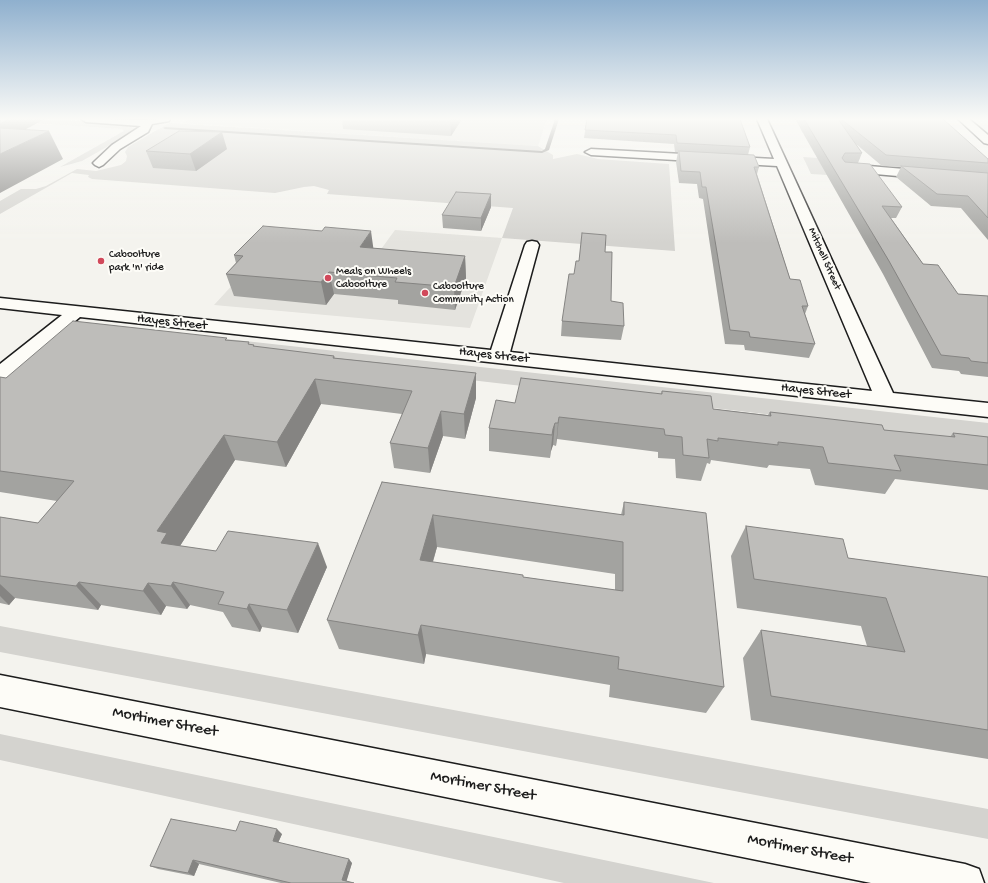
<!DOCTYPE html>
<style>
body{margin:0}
canvas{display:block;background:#f4f3ee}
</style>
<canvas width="988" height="883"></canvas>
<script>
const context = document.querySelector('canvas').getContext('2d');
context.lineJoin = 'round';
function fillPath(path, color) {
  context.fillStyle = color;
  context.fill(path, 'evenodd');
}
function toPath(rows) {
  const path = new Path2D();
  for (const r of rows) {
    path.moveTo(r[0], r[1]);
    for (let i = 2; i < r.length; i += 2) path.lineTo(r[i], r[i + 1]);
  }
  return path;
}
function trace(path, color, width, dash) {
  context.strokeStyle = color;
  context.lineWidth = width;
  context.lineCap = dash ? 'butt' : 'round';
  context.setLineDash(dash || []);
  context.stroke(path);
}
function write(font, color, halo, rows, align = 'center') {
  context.font = font + ' "Gochi Hand",sans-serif';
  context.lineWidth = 4;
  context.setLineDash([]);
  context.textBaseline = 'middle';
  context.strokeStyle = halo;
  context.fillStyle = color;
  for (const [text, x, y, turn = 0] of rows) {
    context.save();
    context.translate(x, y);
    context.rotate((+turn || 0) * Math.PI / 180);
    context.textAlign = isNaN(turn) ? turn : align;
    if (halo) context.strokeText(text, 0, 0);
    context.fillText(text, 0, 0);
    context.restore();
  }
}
const built = toPath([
 [190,119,547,119,538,146,183,123],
 [395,230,502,238,470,328,214,305,271,243,379,252]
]);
const green = toPath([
 [0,119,69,120,117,124,136,128,135,131,82,161,60,167,124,131,122,129,0,121],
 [169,123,538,146,553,155,553,159,577,154,598,159,669,164,675,251,502,238,513,208,327,194,329,190,314,186,304,187,275,193,92,179,88,177,89,175,72,173,0,214,0,201,21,189,36,189,46,186,77,169,96,171,121,165,126,161,127,156,125,152,128,147],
 [803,157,818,158,828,175,811,174],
 [100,325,988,423,988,442,878,430,791,417,349,366],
 [0,626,988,809,988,839,0,652],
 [0,734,714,883,564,883,0,760]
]);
const stream = toPath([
 [555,119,559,119,549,150,542,153,165,129,163,128,165,127,542,151,545,149,555,119]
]);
const street = toPath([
 [81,119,142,120,170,119,169,121,152,124,148,132,120,149,103,165,99,167,95,165,93,163,95,161,112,145,141,126,86,122,81,119],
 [757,119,767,119,893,393,988,403,988,417,80,317,7,378,0,380,0,364,62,315,0,308,0,298,491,350,525,245,527,242,532,241,537,242,539,245,510,352,872,391,777,166,591,155,585,152,591,149,774,159,757,119],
 [958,119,969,119,988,135,988,144,984,143,958,119],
 [845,164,988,176,988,184,841,171,839,168,841,165,845,164],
 [0,675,965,864,979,869,984,883,871,883,0,707,0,675]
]);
const wall = toPath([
 [342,119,462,119,451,136,343,129],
 [587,119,750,147,748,155,759,167,757,174,790,279,808,306,805,314,815,344,809,358,745,350,744,345,725,344,703,199,699,198,697,184,679,183,676,162,678,152,675,152,674,144,584,138],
 [795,119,943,119,988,159,988,240,961,208,931,206,896,177,901,167,882,166,856,144,862,153,858,163,902,207,896,218,891,218,923,264,958,294,988,296,988,377,961,374,959,371,932,368,883,274],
 [227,149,196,171,153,168,146,151],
 [491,207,481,231,443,228,442,215],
 [373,248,465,256,466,278,455,310,398,304,398,300,334,294,326,305,234,296,226,274,236,263,234,255],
 [605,252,611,301,624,326,621,340,561,336,562,321,579,261],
 [227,340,254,345,255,347,334,356,335,358,476,373,476,398,465,439,443,436,430,473,394,468,390,443,402,414,321,404,286,467,235,460,180,546,327,567,298,633,262,627,260,632,232,627,223,612,190,605,187,609,166,606,161,615,101,605,98,610,15,598,9,605,0,603,0,517,38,523,57,501,0,492,0,377,6,378],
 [662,391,713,409,768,415,770,412,884,430,950,437,953,433,988,437,988,490,895,479,885,494,815,485,810,469,769,465,767,468,711,460,710,464,707,463,701,481,676,478,675,459,658,458,658,452,557,439,556,446,553,445,551,451,550,458,489,451,489,428,515,403,661,394],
 [382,482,621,515,624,502,724,687,706,713,609,697,610,685,426,654,424,664,339,649,327,620],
 [437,547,615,574,615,590,523,577,433,562],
 [746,526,848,558,988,577,988,759,751,720,743,658,761,630,867,646,861,626,737,608,731,556],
 [236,831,282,834,278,843,352,863,346,881,354,883,281,883,199,864,194,876,158,869,150,866]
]);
const shadedWall = toPath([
 [9,119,45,119,0,143,0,124],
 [450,119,462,119,451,136],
 [49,131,63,159,0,193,0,154],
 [222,132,227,149,196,171,190,154],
 [491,194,491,207,481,231,481,218],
 [371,231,374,253,360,247],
 [465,256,466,278,455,310,454,287],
 [329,272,334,294,326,305,321,282],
 [476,373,476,398,465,439,464,414],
 [315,379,321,404,286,467,277,442],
 [441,411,443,436,430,473,428,448],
 [559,417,557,439,556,446,558,423],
 [555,423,553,445,551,451,550,458,553,429],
 [224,435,235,460,178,549,161,543,157,531],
 [433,515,437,547,424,591,420,560],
 [318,543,327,567,298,633,287,610],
 [79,582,101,605,98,610,76,586],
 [173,582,190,605,187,609,171,586],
 [148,583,166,606,161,615,143,591],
 [0,584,15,598,9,605,0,596],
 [249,604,262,627,260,632,247,609],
 [421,625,426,654,424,664,418,635],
 [277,829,282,834,277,845,273,841],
 [349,859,352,863,346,883,342,880],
 [193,860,199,864,194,876,188,873]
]);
const building = toPath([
 [0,119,9,119,0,124,0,119],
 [587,119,740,119,750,147,677,143,676,135,585,130,587,119],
 [804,119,838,119,862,153,845,153,842,158,845,162,870,164,902,207,882,206,923,264,938,265,958,294,988,296,988,363,971,361,969,358,941,355,889,261,804,119],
 [841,119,943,119,988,159,988,163,886,155,841,119],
 [0,128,49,131,0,154,0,128],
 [179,131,222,132,190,154,146,151,179,131],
 [679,151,754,155,759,167,754,167,790,279,800,280,808,306,802,306,815,344,750,337,749,332,730,330,706,187,702,187,700,172,681,171,679,151],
 [901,166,988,173,988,218,968,196,937,194,901,166],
 [456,192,491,194,481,218,442,215,456,192],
 [263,226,322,231,325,227,371,231,360,247,465,256,454,287,395,282,397,278,329,272,321,282,226,274,243,256,234,255,263,226],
 [582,233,606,235,605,252,612,252,611,301,623,303,624,326,562,321,569,274,574,274,576,261,579,261,582,233],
 [73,321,227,338,225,340,249,342,248,344,254,345,253,346,334,356,333,358,476,373,464,414,441,411,428,448,390,443,412,391,315,379,277,442,224,435,157,531,167,533,161,543,216,551,228,531,318,543,287,610,249,604,247,609,218,604,224,592,173,582,171,586,148,583,143,591,79,582,76,586,0,576,0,517,38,523,74,481,0,471,0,377,6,378,73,321],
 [521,378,662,394,662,391,711,396,713,409,771,416,770,412,882,425,884,430,955,437,953,433,988,437,988,465,894,455,901,471,828,463,823,447,778,442,778,445,718,438,718,441,707,439,709,458,683,455,682,437,665,435,664,429,559,417,558,423,555,423,553,429,552,435,489,428,496,400,515,403,521,378],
 [382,482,624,515,624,502,706,513,724,687,618,669,619,657,421,625,418,635,327,620,382,482],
 [433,515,623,542,623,591,523,577,523,575,420,560,433,515],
 [746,526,843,539,848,558,988,577,988,730,771,696,761,630,905,652,886,598,754,579,746,526],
 [171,819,236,831,240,821,277,829,273,841,349,859,342,880,354,883,291,883,193,860,188,873,150,866,171,819]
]);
const markers = [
 [101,261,4,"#d1495b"],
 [328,278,4,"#d1495b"],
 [425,293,4,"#d1495b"]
];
const farPoinames = [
 ["Caboolture",109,255],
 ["park 'n' ride",109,268],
 ["Meals on Wheels",336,272],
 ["Caboolture",336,285],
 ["Caboolture",433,287],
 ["Community Action",433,300]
];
const farStreetnames = [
 ["Mitchell Street",824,259,66]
];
const streetNames = [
 ["Hayes Street",172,323,6],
 ["Hayes Street",494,356,6],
 ["Hayes Street",816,392,6]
];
const nearStreetnames = [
 ["Mortimer Street",165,723,11],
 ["Mortimer Street",483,787,11],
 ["Mortimer Street",800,850,11]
];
fillPath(built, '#e4e3de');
fillPath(green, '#d4d3cf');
fillPath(stream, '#72716f');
trace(street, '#1c1c1c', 3);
fillPath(street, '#fdfcf7');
fillPath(wall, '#a3a3a0');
fillPath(shadedWall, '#858482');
fillPath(building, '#bebdba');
trace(building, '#858482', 1);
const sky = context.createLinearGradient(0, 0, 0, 243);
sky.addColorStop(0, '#8fb0ce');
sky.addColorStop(0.49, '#fafaf7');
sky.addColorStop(1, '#fafaf700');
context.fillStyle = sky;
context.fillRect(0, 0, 988, 243);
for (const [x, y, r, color] of markers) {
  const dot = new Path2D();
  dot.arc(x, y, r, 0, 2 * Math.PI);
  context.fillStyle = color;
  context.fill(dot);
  trace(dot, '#fdfcf7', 1.5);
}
write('11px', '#1c1c1c', '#fdfcf7', farPoinames, 'left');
write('11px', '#1c1c1c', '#fdfcf7', farStreetnames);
write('13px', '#1c1c1c', '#fdfcf7', streetNames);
write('16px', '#1c1c1c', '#fdfcf7', nearStreetnames);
</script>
